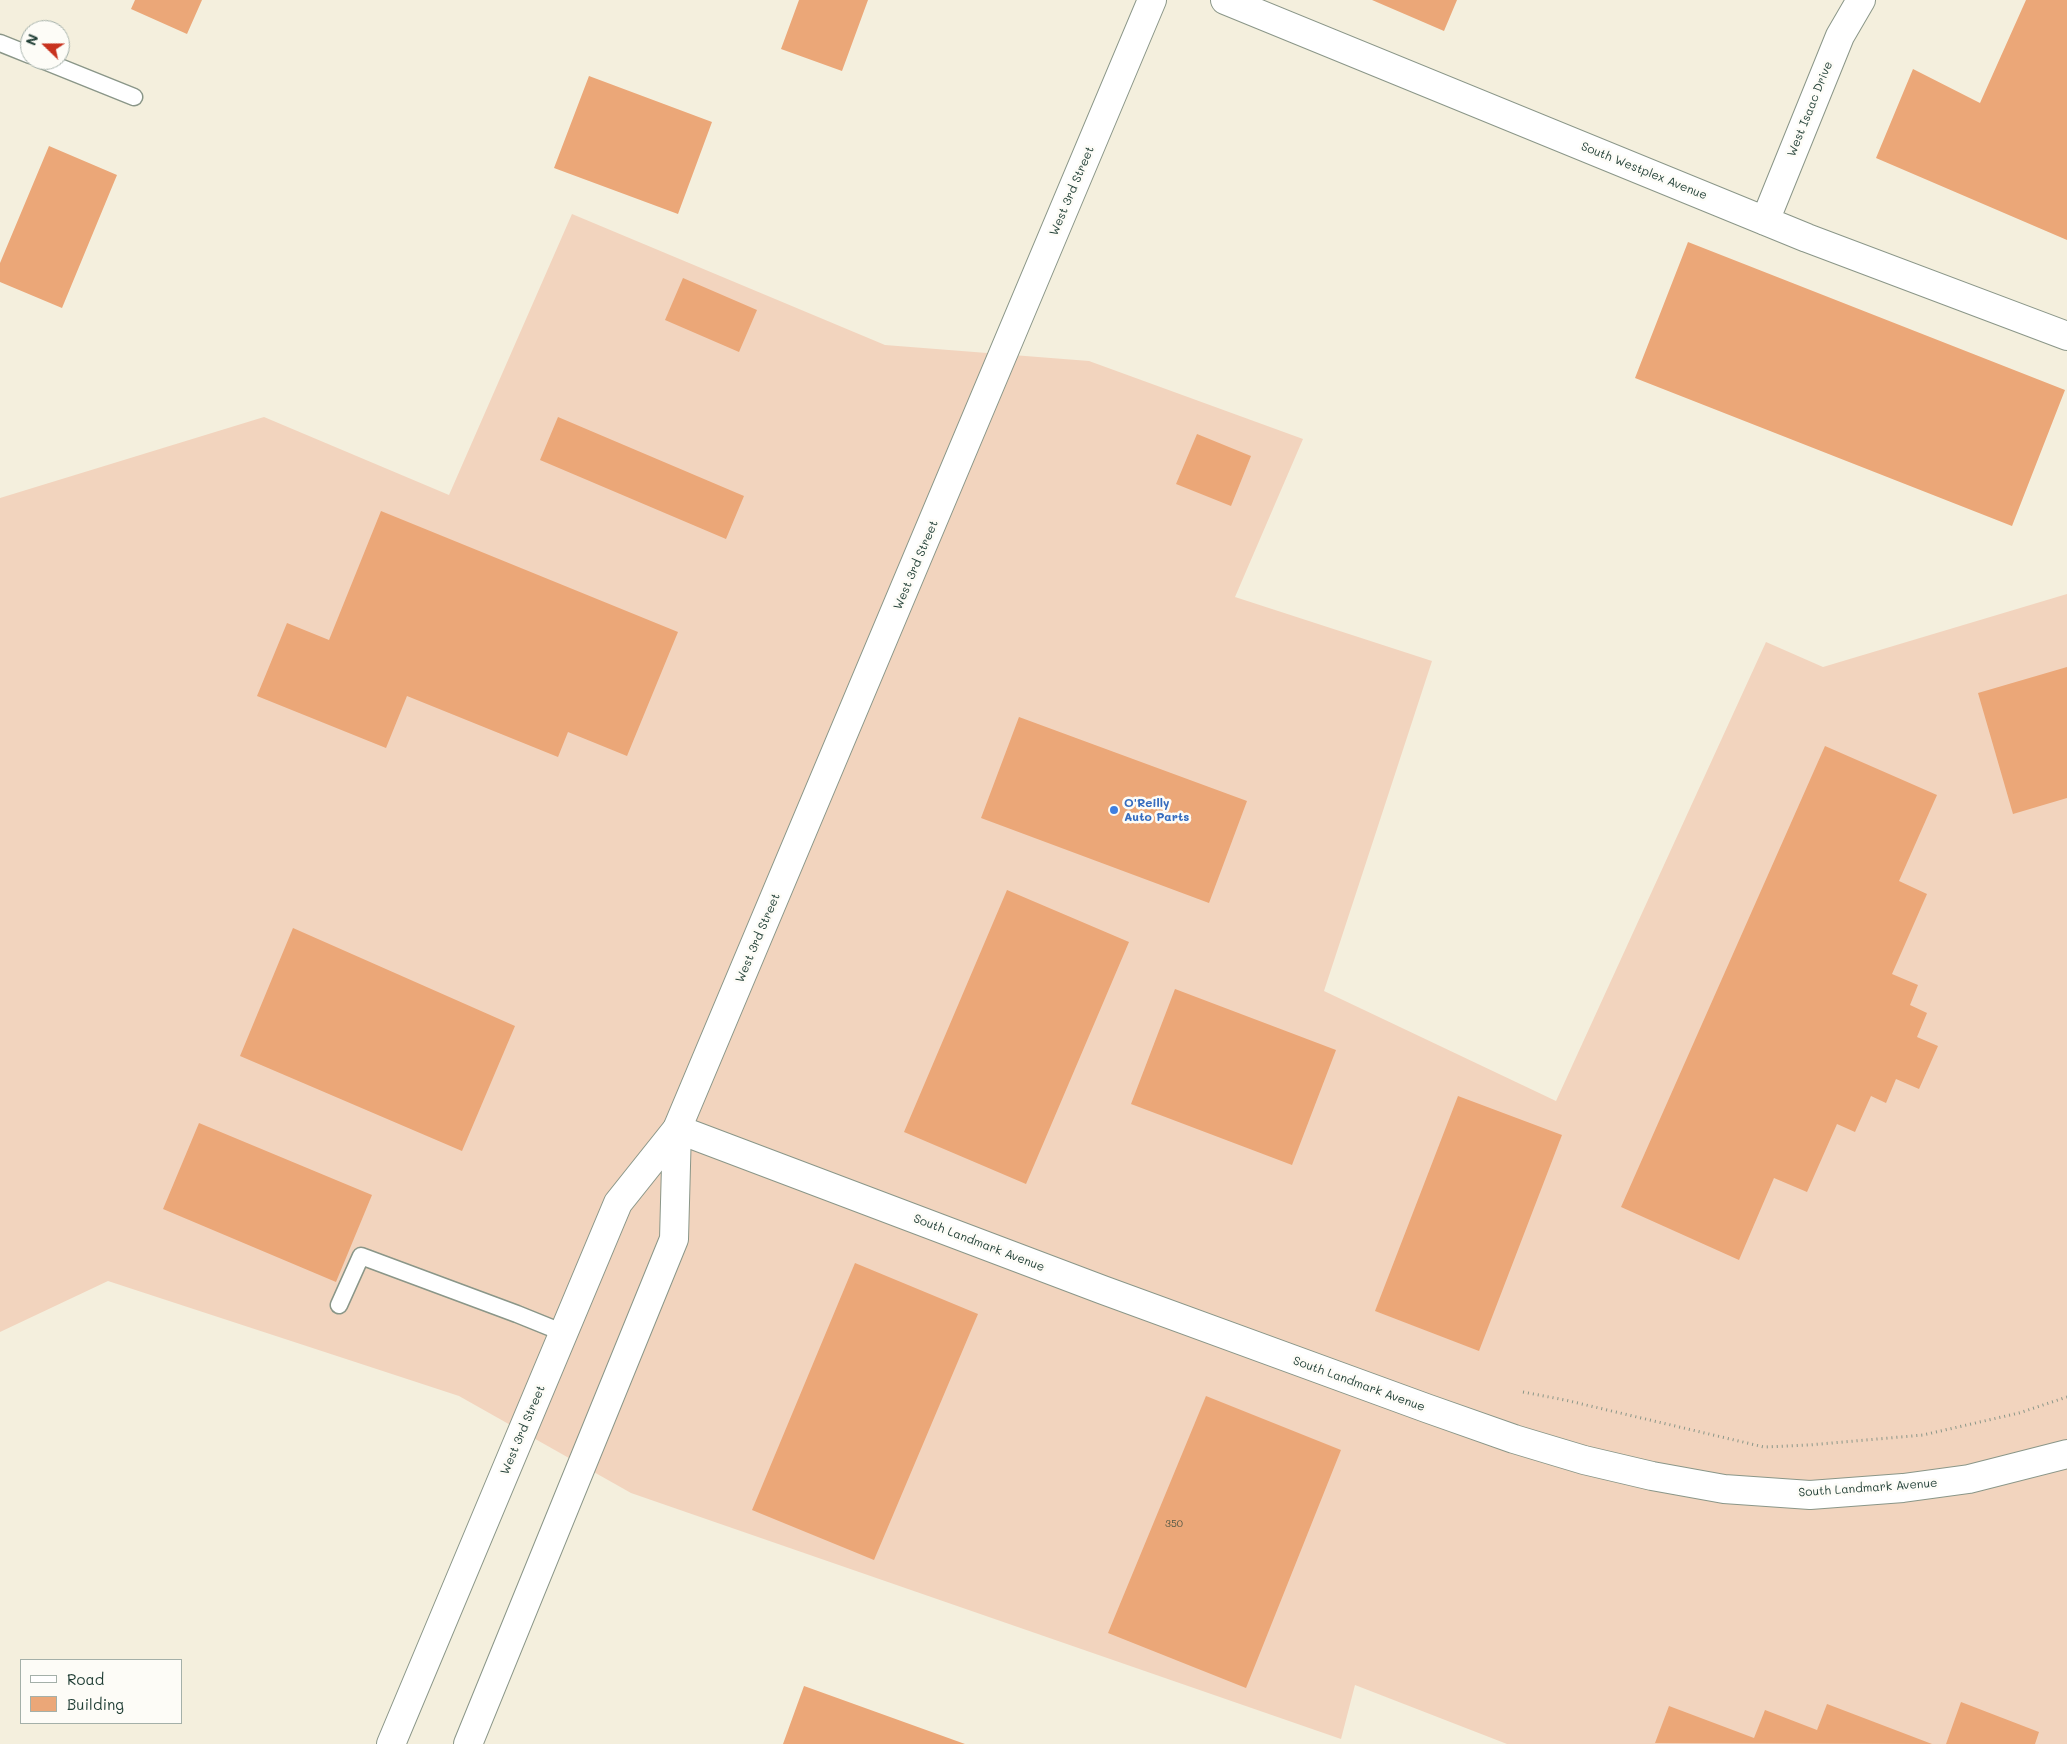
<!DOCTYPE html>
<style>
body{margin:0}
#map{position:relative;width:2067px;height:1744px;overflow:hidden;background:#f4efdd;font-family:Mali,sans-serif}
canvas{display:block}
.legend{position:absolute;left:20px;top:1659px;width:162px;height:65px;box-sizing:border-box;background:#fdfcf7;border:1px solid #a4b0a9;margin:0;padding:6px 9px;list-style:none;font-size:15px;color:#1f3d34}
.legend li{display:flex;align-items:center;gap:10px;height:25px}
.legend b{width:25px;border:1px solid #a4b0a9}
.north{position:absolute;left:20px;top:20px;width:50px;height:50px;box-sizing:border-box;background:#fdfcf7;border:1px solid #a4b0a9;border-radius:50%;rotate:292deg;font-size:14px;font-weight:700;line-height:20px;text-align:center;color:#1f3d34}
.north::after{content:'';display:block;margin:auto;width:18px;height:22px;background:#c8321e;clip-path:polygon(50% 0,100% 100%,50% 72%,0 100%)}
</style>
<div id="map">
<canvas width="2067" height="1744"></canvas>
<ul class="legend">
<li><b style="height:6px;background:#fff"></b>Road</li>
<li><b style="height:14px;background:#eba778"></b>Building</li>
</ul>
<div class="north">N</div>
</div>
<script>
const context = document.querySelector('canvas').getContext('2d');
context.lineJoin = 'round';
function fillPath(path, color) {
  context.fillStyle = color;
  context.fill(path, 'evenodd');
}
function toPath(rows) {
  const path = new Path2D();
  for (const r of rows) {
    path.moveTo(r[0], r[1]);
    for (let i = 2; i < r.length; i += 2) path.lineTo(r[i], r[i + 1]);
  }
  return path;
}
function trace(path, color, width, dash) {
  context.strokeStyle = color;
  context.lineWidth = width;
  context.lineCap = dash ? 'butt' : 'round';
  context.setLineDash(dash || []);
  context.stroke(path);
}
function write(font, color, halo, rows, align = 'center') {
  context.font = font + ' Mali,sans-serif';
  context.lineWidth = 5;
  context.setLineDash([]);
  context.textBaseline = 'middle';
  context.strokeStyle = halo;
  context.fillStyle = color;
  for (const [text, x, y, turn = 0] of rows) {
    context.save();
    context.translate(x, y);
    context.rotate((+turn || 0) * Math.PI / 180);
    context.textAlign = isNaN(turn) ? turn : align;
    if (halo) context.strokeText(text, 0, 0);
    context.fillText(text, 0, 0);
    context.restore();
  }
}
const built = toPath([
 [572,214,885,345,1089,361,1303,439,1235,597,1432,661,1324,991,1556,1101,1766,642,1823,667,2067,594,2067,1744,1507,1744,1355,1685,1341,1739,631,1493,459,1396,108,1281,0,1332,0,498,264,417,449,495]
]);
const building = toPath([
 [135,0,202,0,187,34,131,9],
 [799,0,868,0,842,71,781,49],
 [1372,0,1457,0,1444,31],
 [2026,0,2067,0,2067,240,1876,158,1913,69,1980,103],
 [589,76,712,122,678,214,554,168],
 [49,146,117,175,62,308,0,282,0,263],
 [1688,242,2065,390,2012,526,1635,378],
 [683,278,757,310,739,352,665,320],
 [558,417,744,496,726,539,540,460],
 [1197,434,1251,456,1231,506,1176,484],
 [381,511,678,632,627,756,568,732,558,757,407,696,386,748,257,696,287,623,329,640],
 [2067,667,2067,798,2013,814,1978,693],
 [1019,717,1247,801,1209,903,981,818],
 [1825,746,1937,795,1899,881,1927,894,1892,974,1918,985,1910,1005,1927,1013,1917,1037,1938,1046,1919,1089,1896,1079,1886,1103,1871,1096,1855,1132,1837,1124,1807,1192,1774,1178,1739,1260,1621,1207],
 [1007,890,1129,942,1026,1184,904,1132],
 [293,928,515,1026,462,1151,240,1056],
 [1175,989,1336,1050,1292,1165,1131,1104],
 [1458,1096,1562,1135,1479,1351,1375,1311],
 [199,1123,372,1195,336,1282,163,1209],
 [855,1263,978,1314,874,1560,752,1510],
 [1206,1396,1341,1450,1246,1688,1108,1633],
 [804,1686,965,1744,783,1744],
 [1961,1702,2039,1732,2035,1744,1946,1744],
 [1827,1704,1932,1744,1655,1743,1669,1706,1754,1738,1765,1710,1817,1730]
]);
const path = toPath([
 [1523,1392,1565,1400,1764,1447,1809,1445,1923,1435,2019,1413,2067,1397]
]);
const lane = toPath([
 [0,43,30,55],
 [42,60,134,97],
 [339,1305,361,1256,517,1314,564,1333]
]);
const street = toPath([
 [1225,0,1807,238,2067,336],
 [1765,221,1840,36,1861,0],
 [677,1129,1103,1290,1426,1408,1514,1439,1584,1460,1652,1476,1724,1489,1810,1495,1903,1488,1969,1479,2067,1454]
]);
const primary = toPath([
 [391,1744,618,1203,677,1129,1152,0],
 [468,1744,674,1239,677,1129]
]);
const markers = [
 [1114,810,5,"#3f7fe0"]
];
const numberNames = [
 ["350",1174,1524]
];
const streetNames = [
 ["West Isaac Drive",1810,109,-68],
 ["South Westplex Avenue",1644,171,22],
 ["West 3rd Street",1072,191,-67],
 ["West 3rd Street",916,565,-67],
 ["West 3rd Street",758,938,-67],
 ["South Landmark Avenue",979,1243,21],
 ["South Landmark Avenue",1359,1384,20],
 ["West 3rd Street",523,1430,-67],
 ["South Landmark Avenue",1868,1488,-4]
];
const shopNames = [
 ["O'Reilly",1124,803],
 ["Auto Parts",1124,817]
];
fillPath(built, '#f2d4be');
fillPath(building, '#eba778');
trace(lane, '#8a9688', 19);
trace(street, '#8a9688', 30);
trace(primary, '#8a9688', 30);
trace(path, '#8a9688', 3, [1, 4]);
trace(lane, '#fff', 16);
trace(street, '#fff', 28);
trace(primary, '#fff', 28);
for (const [x, y, r, color] of markers) {
  const dot = new Path2D();
  dot.arc(x, y, r, 0, 2 * Math.PI);
  context.fillStyle = color;
  context.fill(dot);
  trace(dot, '#fdfcf7', 2);
}
write('10px', '#525845', null, numberNames);
write('12px', '#1f3d34', '#fdfcf7', streetNames);
write('bold 12px', '#366cbe', '#fdfcf7', shopNames, 'left');
</script>
